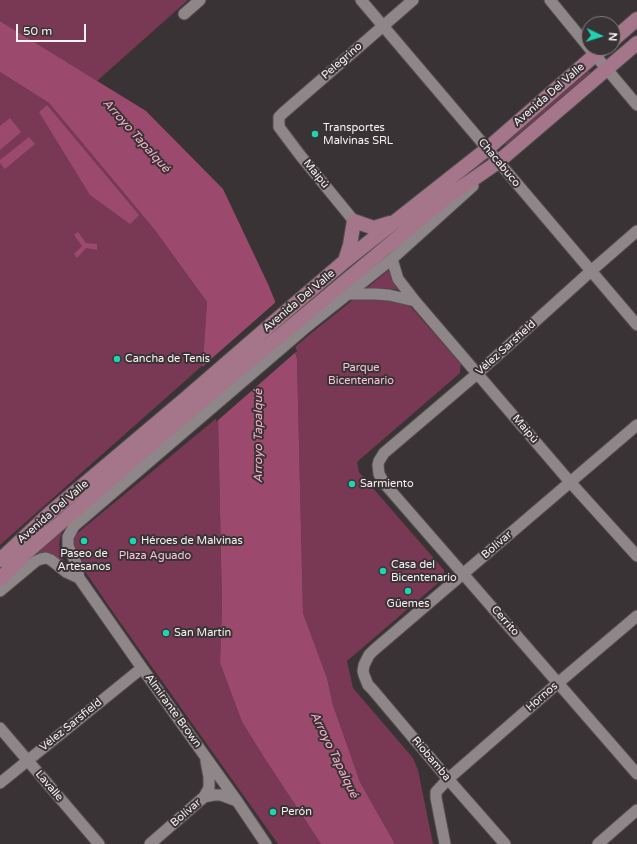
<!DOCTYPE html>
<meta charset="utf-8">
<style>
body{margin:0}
#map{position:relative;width:637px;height:844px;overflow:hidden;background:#3a3335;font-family:"Varela Round",sans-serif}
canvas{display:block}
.north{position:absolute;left:581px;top:16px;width:40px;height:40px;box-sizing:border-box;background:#3a3335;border:1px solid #867f81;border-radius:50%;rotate:94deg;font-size:11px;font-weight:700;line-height:16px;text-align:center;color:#f7f2f4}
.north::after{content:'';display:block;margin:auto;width:14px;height:18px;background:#1cd5b1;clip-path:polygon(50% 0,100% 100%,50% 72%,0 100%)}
.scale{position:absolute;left:16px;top:24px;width:70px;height:18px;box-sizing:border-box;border:2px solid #f7f2f4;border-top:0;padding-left:5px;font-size:12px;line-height:14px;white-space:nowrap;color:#f7f2f4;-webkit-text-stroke:3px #3a3335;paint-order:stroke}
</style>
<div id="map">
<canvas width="637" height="844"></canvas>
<div class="north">N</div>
<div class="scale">50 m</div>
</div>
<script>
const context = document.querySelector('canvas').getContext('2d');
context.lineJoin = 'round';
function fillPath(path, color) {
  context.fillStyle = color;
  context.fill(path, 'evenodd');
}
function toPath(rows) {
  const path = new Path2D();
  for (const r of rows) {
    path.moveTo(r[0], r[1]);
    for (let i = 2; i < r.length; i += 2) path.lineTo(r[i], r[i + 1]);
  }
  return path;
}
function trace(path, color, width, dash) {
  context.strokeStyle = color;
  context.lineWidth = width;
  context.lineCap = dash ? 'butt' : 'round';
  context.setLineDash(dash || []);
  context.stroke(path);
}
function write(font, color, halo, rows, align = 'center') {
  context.font = font + ' "Varela Round",sans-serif';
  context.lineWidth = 4;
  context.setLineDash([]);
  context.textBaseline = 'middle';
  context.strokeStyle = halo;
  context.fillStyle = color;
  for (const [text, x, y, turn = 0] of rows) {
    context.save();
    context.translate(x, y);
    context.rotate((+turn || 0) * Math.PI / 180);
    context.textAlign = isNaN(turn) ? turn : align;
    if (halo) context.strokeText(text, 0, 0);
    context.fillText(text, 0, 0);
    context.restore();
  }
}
const green = toPath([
 [0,0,188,0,97,81,0,21],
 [589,71,590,73,506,145,504,143],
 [0,72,49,103,154,229,207,302,203,365,0,545],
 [484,156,486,159,297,314,295,311],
 [391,268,399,290,385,288,367,288],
 [379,297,409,305,461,364,460,373,357,462,359,472,444,570,444,578,347,661,353,688,413,758,418,770,433,844,395,844,360,782,333,705,327,678,303,613,297,359,294,348,309,335,354,299],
 [218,417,222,607,220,663,242,722,265,759,321,844,278,844,117,618,82,567,71,542,74,536],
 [63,530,60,538,59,545,65,566,49,555,42,553,36,555,17,571,34,550]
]);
const water = toPath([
 [0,21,146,111,223,189,268,284,294,348,297,359,303,613,327,678,333,705,360,782,395,844,321,844,265,759,242,722,220,663,222,607,218,417,202,376,207,302,154,229,49,103,0,72],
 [47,105,139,215,130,224,90,195,39,112],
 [10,118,21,132,0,150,0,126],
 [29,137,35,144,5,169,0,163,0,160],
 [78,232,86,243,97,244,97,250,86,248,77,258,74,254,82,246,74,235]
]);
const pier = toPath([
 [277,301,297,351,216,422,216,417,200,376,201,368]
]);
const minor = toPath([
 [361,0,637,325],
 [550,0,595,55,637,105],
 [184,14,200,0],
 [354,221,300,155,279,127,279,117,283,113,413,0],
 [637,231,591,271,478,373,384,453,379,461,378,465,379,474,384,483,637,774],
 [392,259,398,279,415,301,570,482,637,556],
 [349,294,375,294,389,295,415,301],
 [0,591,36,561,41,559,46,558,51,560,66,572,79,578],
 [0,728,99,844],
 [0,783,142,668],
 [204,797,214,795,221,795,237,801],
 [150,844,204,797,209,788,209,777,206,761],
 [266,844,237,801,142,668,79,578,76,563,68,546,68,537,74,526,304,329,392,259,473,186],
 [445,844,436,798,436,792,448,779,558,683,637,616],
 [505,844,448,779,372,689,368,685,364,675,363,671,364,665,369,655,374,650,637,425],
 [598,844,637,810]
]);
const major = toPath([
 [613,40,637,19],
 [345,261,350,245,354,221,374,228,390,223],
 [0,560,50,513,185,399,289,309,345,261,487,149,603,48],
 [0,579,27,552,192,409,443,200,498,162,637,43]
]);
const markers = [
 [315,134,4,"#1cd5b1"],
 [117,359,4,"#1cd5b1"],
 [352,484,4,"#1cd5b1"],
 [84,541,4,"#1cd5b1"],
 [133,541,4,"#1cd5b1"],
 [383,571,4,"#1cd5b1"],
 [408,591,4,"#1cd5b1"],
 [166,633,4,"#1cd5b1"],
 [273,812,4,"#1cd5b1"]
];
const streetNames = [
 ["Pelegrino",342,61,-41],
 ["Avenida Del Valle",549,95,-41],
 ["Chacabuco",499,163,50],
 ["Maipú",316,174,51],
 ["Avenida Del Valle",299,301,-40],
 ["Vélez Sarsfield",506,348,-42],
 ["Maipú",525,429,50],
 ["Avenida Del Valle",53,512,-41],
 ["Bolívar",497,545,-41],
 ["Cerrito",505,621,49],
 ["Hornos",542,697,-41],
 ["Almirante Brown",173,711,54],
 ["Vélez Sarsfield",71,725,-39],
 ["Riobamba",431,759,50],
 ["Lavalle",49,786,49],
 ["Bolívar",186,813,-41]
];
const poiNames = [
 ["Transportes",323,128],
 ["Malvinas SRL",323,141],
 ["Cancha de Tenis",125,359],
 ["Sarmiento",360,484],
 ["Héroes de Malvinas",141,541],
 ["Paseo de",84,554,"center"],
 ["Artesanos",84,567,"center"],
 ["Casa del",391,565],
 ["Bicentenario",391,578],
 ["Güemes",408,604,"center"],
 ["San Martín",174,633],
 ["Perón",281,812]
];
const parkNames = [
 ["Parque",361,368],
 ["Bicentenario",361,381],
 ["Plaza Aguado",155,556]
];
const waterNames = [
 ["Arroyo Tapalqué",136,136,48],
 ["Arroyo Tapalqué",259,436,-90],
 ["Arroyo Tapalqué",334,755,64]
];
fillPath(green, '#793854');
fillPath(water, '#9b496d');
fillPath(pier, '#3a3335');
trace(minor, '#544f51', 13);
trace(major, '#544f51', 16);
trace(minor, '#8e8689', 11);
trace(major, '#a5768a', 14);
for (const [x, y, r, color] of markers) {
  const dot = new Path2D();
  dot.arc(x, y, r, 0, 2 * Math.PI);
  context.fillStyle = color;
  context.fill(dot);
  trace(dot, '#3a3335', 1.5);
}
write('11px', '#f7f2f4', '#3a3335', streetNames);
write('11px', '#f7f2f4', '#3a3335', poiNames, 'left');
write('11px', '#f6c6d8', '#3a3335', parkNames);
write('italic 12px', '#f7b1cc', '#3a3335', waterNames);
</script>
